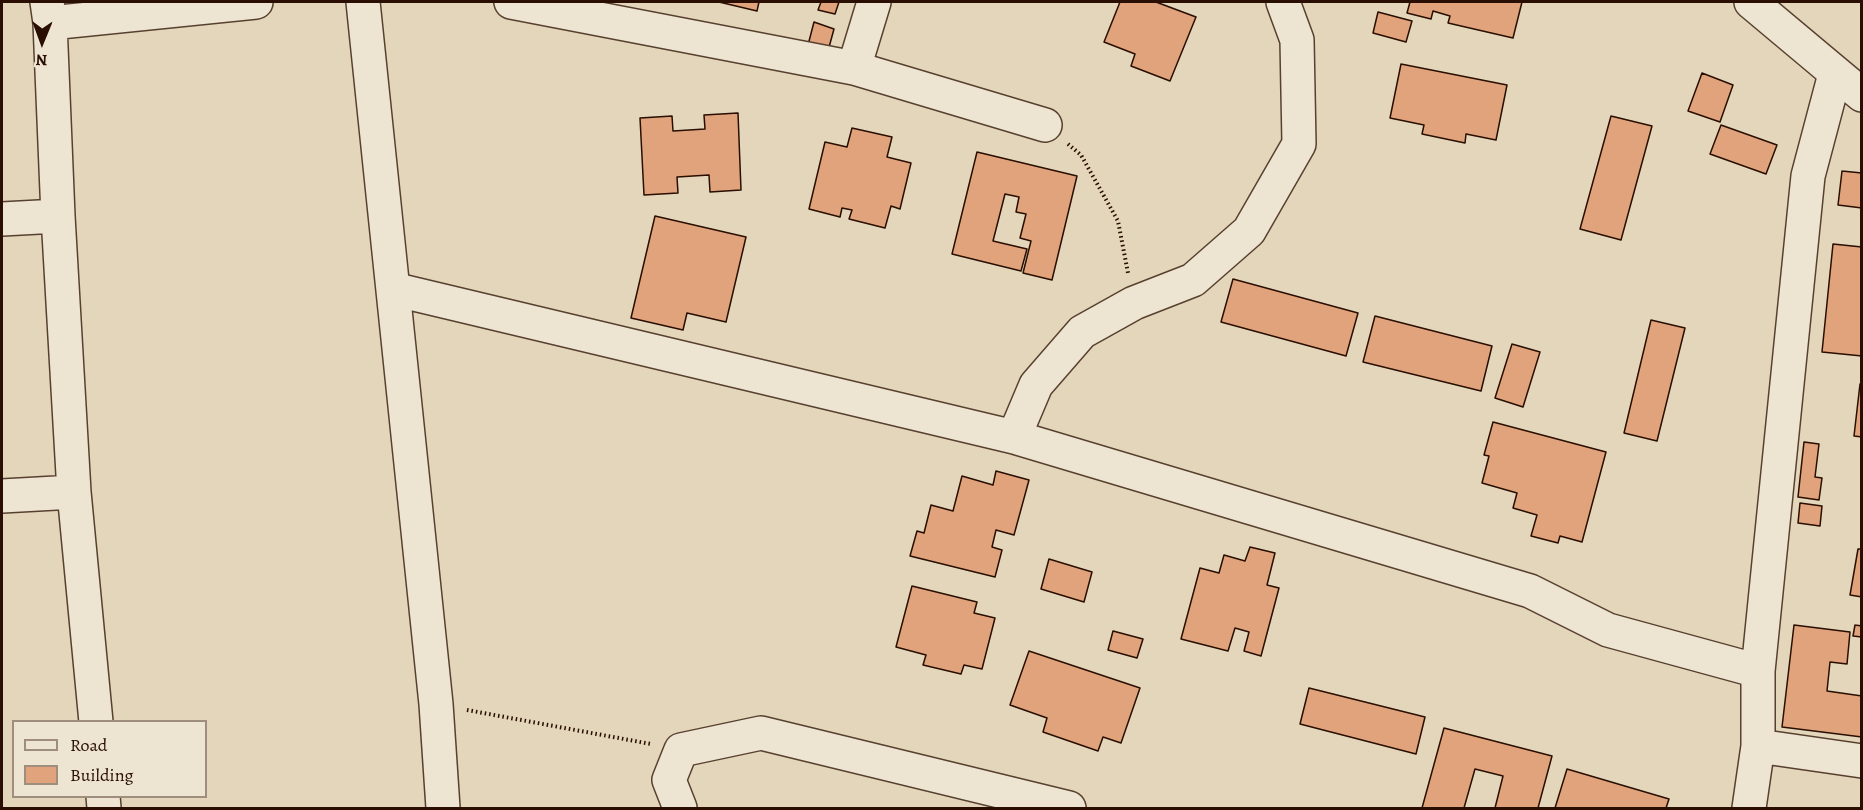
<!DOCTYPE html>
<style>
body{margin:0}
#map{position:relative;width:1863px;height:810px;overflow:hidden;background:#e3d6ba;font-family:Alegreya,serif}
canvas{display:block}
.frame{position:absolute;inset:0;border:3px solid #290e01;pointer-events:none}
.legend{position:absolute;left:12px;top:720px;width:195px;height:78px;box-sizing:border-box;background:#ede4d2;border:2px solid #9f8e7e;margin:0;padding:8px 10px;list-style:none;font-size:18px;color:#290e01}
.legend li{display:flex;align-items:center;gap:12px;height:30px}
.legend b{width:30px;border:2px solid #9f8e7e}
.north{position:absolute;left:12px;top:12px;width:60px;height:60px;-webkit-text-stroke:4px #ede4d2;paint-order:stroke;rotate:181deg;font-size:16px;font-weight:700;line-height:24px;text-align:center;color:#290e01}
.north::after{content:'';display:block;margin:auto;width:21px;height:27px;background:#290e01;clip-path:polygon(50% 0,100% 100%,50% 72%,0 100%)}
</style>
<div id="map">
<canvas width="1863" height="810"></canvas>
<div class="frame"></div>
<ul class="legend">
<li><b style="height:8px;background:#ede4d2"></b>Road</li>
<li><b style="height:16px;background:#e0a37b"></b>Building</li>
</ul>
<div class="north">N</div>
</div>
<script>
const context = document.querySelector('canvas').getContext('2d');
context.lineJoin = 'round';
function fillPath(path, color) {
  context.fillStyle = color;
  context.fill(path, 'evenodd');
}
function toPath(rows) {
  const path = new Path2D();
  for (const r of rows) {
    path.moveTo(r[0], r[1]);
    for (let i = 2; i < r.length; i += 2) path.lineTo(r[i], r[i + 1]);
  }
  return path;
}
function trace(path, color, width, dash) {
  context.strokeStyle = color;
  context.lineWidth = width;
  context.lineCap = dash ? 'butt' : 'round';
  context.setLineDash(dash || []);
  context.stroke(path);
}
const building = toPath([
 [719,2,759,2,757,11,719,2],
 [821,2,839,2,835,14,818,10,821,2],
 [1120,2,1156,2,1196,17,1170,81,1131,66,1135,54,1104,42,1120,2],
 [1410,2,1522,2,1513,38,1448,23,1450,16,1433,11,1431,19,1407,13,1410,2],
 [1378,12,1412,21,1406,42,1373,33,1378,12],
 [814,22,834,29,828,51,808,45,814,22],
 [1401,64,1507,85,1496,140,1466,134,1465,143,1422,134,1424,125,1390,118,1401,64],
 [1702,73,1733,85,1720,122,1688,111,1702,73],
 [738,113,741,190,710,192,709,175,677,177,678,193,644,195,640,118,672,116,673,131,705,129,704,115,738,113],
 [1611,116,1652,126,1621,240,1580,229,1611,116],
 [1721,125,1777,145,1766,174,1710,154,1721,125],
 [852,128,892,137,887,157,911,163,900,209,891,206,885,228,849,219,852,210,842,208,840,217,809,209,825,142,847,147,852,128],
 [977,152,1077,176,1052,280,1023,273,1031,241,1020,238,1026,214,1016,212,1019,197,1005,194,993,241,1027,249,1021,271,952,254,977,152],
 [1842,171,1862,173,1862,208,1838,205,1842,171],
 [655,216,746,237,726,322,687,313,683,330,631,318,655,216],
 [1833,244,1862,247,1862,356,1822,352,1833,244],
 [1233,279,1358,313,1346,356,1221,322,1233,279],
 [1375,316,1492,346,1481,391,1363,362,1375,316],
 [1651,320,1685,328,1657,441,1624,433,1651,320],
 [1512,344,1540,352,1523,407,1495,398,1512,344],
 [1860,384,1862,384,1862,437,1854,436,1860,384],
 [1493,422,1606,452,1582,542,1560,536,1558,543,1531,536,1537,515,1513,508,1517,493,1482,483,1489,456,1484,455,1493,422],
 [1804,442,1819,444,1815,477,1822,478,1819,500,1798,497,1804,442],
 [996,471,1029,480,1014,535,996,530,992,547,1002,550,995,577,910,556,917,531,924,533,931,505,953,511,962,476,993,485,996,471],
 [1800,503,1822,506,1820,526,1798,523,1800,503],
 [1250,547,1275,553,1267,585,1279,588,1261,656,1244,651,1249,632,1235,628,1228,651,1181,639,1200,568,1219,573,1224,555,1245,561,1250,547],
 [1858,549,1862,549,1862,597,1850,595,1858,549],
 [1049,559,1092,572,1084,602,1041,589,1049,559],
 [912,586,977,602,974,613,995,618,982,669,964,665,961,674,923,665,926,655,896,647,912,586],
 [1794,625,1850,632,1847,664,1830,662,1827,691,1862,696,1862,737,1782,727,1794,625],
 [1855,625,1862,626,1862,637,1853,636,1855,625],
 [1113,631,1143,639,1137,658,1108,650,1113,631],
 [1029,651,1140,688,1121,743,1103,737,1098,751,1043,732,1047,718,1010,705,1029,651],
 [1309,688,1425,717,1416,754,1300,724,1309,688],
 [1444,728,1552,756,1538,808,1495,808,1503,776,1475,769,1464,808,1422,808,1444,728],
 [1567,769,1669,799,1666,808,1555,808,1567,769]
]);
const path = toPath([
 [1068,144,1081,155,1118,221,1128,273],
 [467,710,651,744]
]);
const street = toPath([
 [363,2,436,704,443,808],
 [511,2,854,68,1045,125],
 [1751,2,1862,95],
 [50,23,256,2],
 [854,68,874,2],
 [2,219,58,216,50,23,47,2],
 [393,289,1014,437,1530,591,1608,630,1758,671],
 [1014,437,1036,385,1082,332,1134,303,1193,280,1249,231,1299,144,1297,40,1283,2],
 [74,492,96,722],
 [2,496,74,492,58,216],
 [1758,746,1862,761],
 [103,796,104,808],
 [680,808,669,780,681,750,761,733,1069,808],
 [1749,808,1758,746,1758,671,1808,176,1835,74]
]);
fillPath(building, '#e0a37b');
trace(building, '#290e01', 1.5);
trace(street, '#58402f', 36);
trace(path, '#290e01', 4, [1.5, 3]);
trace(street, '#ede4d2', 33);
</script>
